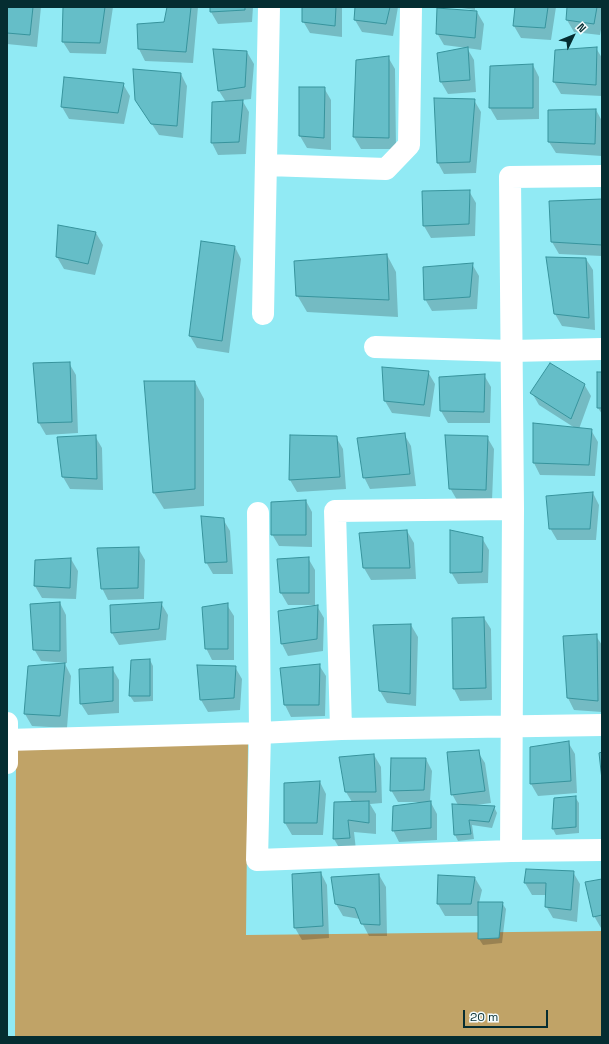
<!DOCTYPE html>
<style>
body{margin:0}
#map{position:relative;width:609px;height:1044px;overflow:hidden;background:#91eaf4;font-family:"Space Grotesk",sans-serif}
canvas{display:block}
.frame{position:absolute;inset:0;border:8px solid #052d31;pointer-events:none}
.north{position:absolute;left:553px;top:16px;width:40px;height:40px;-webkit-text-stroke:3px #f4fcfd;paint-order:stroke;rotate:47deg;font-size:11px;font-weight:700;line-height:16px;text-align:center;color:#052d31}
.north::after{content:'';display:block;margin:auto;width:14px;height:18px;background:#052d31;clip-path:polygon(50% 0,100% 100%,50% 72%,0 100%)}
.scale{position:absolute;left:463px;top:1010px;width:85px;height:18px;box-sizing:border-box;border:2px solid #052d31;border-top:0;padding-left:5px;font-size:12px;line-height:14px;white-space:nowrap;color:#052d31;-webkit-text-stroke:3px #f4fcfd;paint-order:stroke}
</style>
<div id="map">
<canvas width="609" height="1044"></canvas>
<div class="frame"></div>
<div class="north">N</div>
<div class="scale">20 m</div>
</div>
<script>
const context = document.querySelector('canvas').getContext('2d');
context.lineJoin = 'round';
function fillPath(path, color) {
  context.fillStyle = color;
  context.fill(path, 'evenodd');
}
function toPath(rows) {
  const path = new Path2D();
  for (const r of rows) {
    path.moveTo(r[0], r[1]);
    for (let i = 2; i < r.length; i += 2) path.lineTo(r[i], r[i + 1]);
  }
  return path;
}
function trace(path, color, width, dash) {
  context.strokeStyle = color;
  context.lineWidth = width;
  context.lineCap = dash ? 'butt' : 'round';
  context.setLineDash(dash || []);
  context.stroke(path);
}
const green = toPath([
 [25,744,248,744,246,935,602,931,602,1037,15,1037,16,751]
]);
const shadow = toPath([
 [7,7,41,7,37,47,7,44],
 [64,7,113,7,106,54,70,53,63,42],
 [168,7,198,7,193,63,145,61,139,49,165,23],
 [211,7,253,7,252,22,218,24,211,12],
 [303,7,342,7,342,37,310,33,303,21],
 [356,7,398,7,393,36,362,32,355,20],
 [455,7,475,7,475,10],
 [516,7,556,7,551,40,521,38,514,26],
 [568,7,602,7,602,25,600,35,574,32,567,20],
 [477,12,484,24,481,50,467,48,474,60,476,92,448,94,441,82,467,48,444,45,437,33],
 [596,48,602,58,602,96,561,94,554,82],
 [247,52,254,64,251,99,242,100,249,112,246,154,218,155,212,143,226,102,219,91],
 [388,57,395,69,396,149,361,149,354,137,357,61],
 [533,65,539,77,539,119,497,120,490,108],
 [181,74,187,86,183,138,159,135,144,112],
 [123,84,130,96,124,124,69,119,62,107],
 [324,88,331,100,331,150,307,148,300,136],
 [474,100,481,112,476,173,444,174,438,163],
 [596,110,602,121,602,156,556,153,549,142],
 [469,191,476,203,475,236,431,238,424,226],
 [602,200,602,256,559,254,552,242],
 [59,226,96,233,103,245,95,275,64,269,57,257],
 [235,247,241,259,229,353,197,348,190,336],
 [387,255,396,272,398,317,307,312,297,295],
 [586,259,593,270,595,330,562,326,555,314],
 [472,264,479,276,477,309,432,311,425,299],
 [69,363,76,375,78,433,46,435,39,423,34,364],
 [428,372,435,384,430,417,392,413,385,401],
 [602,373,602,414,598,408],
 [484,375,491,387,490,423,448,423,441,411],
 [195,382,204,399,204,506,164,509,154,493],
 [584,384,591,396,579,429,591,430,598,442,595,476,540,475,534,463,534,424,575,428,539,405,532,393],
 [404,434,411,446,416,486,370,489,364,477],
 [95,436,102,448,103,490,70,489,63,477,58,438],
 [291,436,336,437,343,449,346,489,297,492,290,480],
 [487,437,494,449,492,501,457,500,450,488],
 [593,493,599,505,596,540,557,540,550,528],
 [306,501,312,512,312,547,279,546,272,534],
 [223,519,230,531,233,574,213,574,206,562],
 [407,531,414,543,416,579,371,580,364,568],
 [482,538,489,550,488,583,458,584,451,572],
 [138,548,145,560,144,599,108,600,102,588],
 [308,558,315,570,315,606,317,606,324,618,323,651,288,656,282,644,279,612,315,606,315,605,288,605,281,593],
 [71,559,78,571,76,599,42,598,35,586,36,561],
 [60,603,66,615,67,663,41,661,34,649],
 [161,603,168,615,166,640,119,645,112,633,111,606],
 [227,605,234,616,234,660,212,660,206,648],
 [484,618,491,629,492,700,460,701,454,689,453,619],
 [411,625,418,637,416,706,387,703,380,691],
 [596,636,602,645,602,712,574,710,568,698,564,637],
 [150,660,153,666,153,701,134,702,130,696,132,661],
 [65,664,71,676,67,728,32,726,25,714,29,667],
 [319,665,326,676,325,716,291,717,285,705],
 [198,666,235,667,242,679,240,710,208,712,201,700],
 [112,668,119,680,119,713,88,715,81,704],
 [568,742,575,754,577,793,538,796,531,784,531,748],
 [478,752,485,763,491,803,476,805,476,806,494,807,497,813,492,828,472,825,474,839,458,841,455,835,458,805,452,794],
 [374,755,381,767,382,803,370,804,376,814,376,834,354,832,356,850,341,851,334,839,352,802,346,792],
 [426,759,432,771,430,801,437,814,437,840,399,842,393,830,418,802,398,802,391,790],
 [320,782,326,794,323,835,292,835,285,823],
 [575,797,579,803,579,833,556,835,553,829,555,799],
 [573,872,580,884,577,922,553,918,546,906,546,895,532,895,525,883],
 [321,873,327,885,329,938,302,940,295,928,293,875],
 [379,875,386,887,387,936,369,936,360,919,343,916,336,904],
 [475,878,482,890,479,903,502,903,506,909,502,943,483,945,479,939,479,916,445,916,438,904],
 [602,880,602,928,601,928,594,916]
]);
const building = toPath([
 [7,7,33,7,30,35,7,33,7,7],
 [63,7,105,7,100,43,62,42,63,7],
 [167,7,191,7,186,52,138,49,137,24,164,22,167,7],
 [210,7,245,7,245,10,210,12,210,7],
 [302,7,336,7,335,26,302,22,302,7],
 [355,7,390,7,386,24,354,20,355,7],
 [515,7,548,7,545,28,513,26,515,7],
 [567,7,597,7,594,24,566,20,567,7],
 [437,8,477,11,475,38,436,34,437,8],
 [468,47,470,80,440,82,437,53,468,47],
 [597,47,596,85,553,82,555,50,597,47],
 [213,49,247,51,245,87,218,91,213,49],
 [389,56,389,138,353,137,356,60,389,56],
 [533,64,533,108,489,108,490,66,533,64],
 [133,69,181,73,177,126,151,124,135,100,133,69],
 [64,77,124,83,118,113,61,107,64,77],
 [299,87,325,87,324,138,299,136,299,87],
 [434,98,475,99,470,162,437,163,434,98],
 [243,100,239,142,211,143,212,102,243,100],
 [596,109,595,144,548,142,548,110,596,109],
 [470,190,469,224,423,226,422,191,470,190],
 [602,199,602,245,551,242,549,201,602,199],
 [58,225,96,232,88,264,56,257,58,225],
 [201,241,235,246,222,341,189,336,201,241],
 [387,254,389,300,296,296,294,261,387,254],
 [546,257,586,258,589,318,554,314,546,257],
 [473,263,470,297,424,300,423,267,473,263],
 [70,362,72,422,38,423,33,363,70,362],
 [550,363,585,384,571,419,530,393,550,363],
 [382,367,429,371,424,405,384,401,382,367],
 [597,372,602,372,602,408,597,408,597,372],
 [485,374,484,412,440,411,439,377,485,374],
 [144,381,195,381,195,489,153,493,144,381],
 [533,423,592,429,589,465,533,463,533,423],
 [405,433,410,474,363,478,357,438,405,433],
 [96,435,97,479,62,477,57,437,96,435],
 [290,435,337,436,340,477,289,480,290,435],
 [445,435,488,436,486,490,449,489,445,435],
 [593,492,590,529,549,529,546,496,593,492],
 [306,500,306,535,271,535,271,502,306,500],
 [201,516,224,518,227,562,205,563,201,516],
 [407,530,410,568,363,568,359,533,407,530],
 [450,530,483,537,482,572,450,573,450,530],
 [139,547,138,588,101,589,97,548,139,547],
 [309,557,309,593,280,593,277,559,309,557],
 [71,558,70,588,34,586,35,560,71,558],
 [60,602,60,651,33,650,30,604,60,602],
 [162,602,159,629,111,633,110,605,162,602],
 [228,603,228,649,205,649,202,607,228,603],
 [318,605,317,639,281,644,278,611,318,605],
 [484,617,486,688,453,689,452,618,484,617],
 [411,624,410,694,379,691,373,625,411,624],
 [597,634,598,701,567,698,563,636,597,634],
 [150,659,150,696,129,696,131,660,150,659],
 [65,663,60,716,24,714,28,666,65,663],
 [320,664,319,705,284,705,280,668,320,664],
 [197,665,236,666,234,698,200,700,197,665],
 [113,667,113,701,80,704,79,669,113,667],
 [569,741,571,781,530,784,530,747,569,741],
 [479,750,485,791,451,795,447,752,479,750],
 [602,752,602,780,599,753,602,752],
 [374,754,376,792,345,792,339,757,374,754],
 [391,758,426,758,424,790,390,791,391,758],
 [320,781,317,823,284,823,284,783,320,781],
 [576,796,576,827,552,829,554,798,576,796],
 [369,801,369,823,348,820,350,838,333,839,334,802,369,801],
 [431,801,431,828,392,831,393,806,431,801],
 [452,804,495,806,489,822,469,820,471,834,454,835,452,804],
 [526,869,574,871,571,910,545,907,546,883,524,883,526,869],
 [321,872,323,926,294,928,292,874,321,872],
 [379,874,380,925,361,924,355,908,335,904,331,877,379,874],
 [438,875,475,877,471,904,437,904,438,875],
 [602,879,602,915,593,917,585,882,602,879],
 [478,902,503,902,499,938,478,939,478,902]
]);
const street = toPath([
 [267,165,386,169,409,145,411,7],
 [263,314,269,7],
 [375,347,511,351,602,349],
 [258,513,260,733,257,860,511,851,602,850],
 [7,723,7,763],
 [341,729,335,511,513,509],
 [7,740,260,733,341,729,602,725],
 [511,851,513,509,510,177,602,176]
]);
fillPath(green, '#c0a367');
fillPath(shadow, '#0003');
fillPath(building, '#65bec8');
trace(building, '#37939c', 1);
trace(street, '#fff', 22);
</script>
